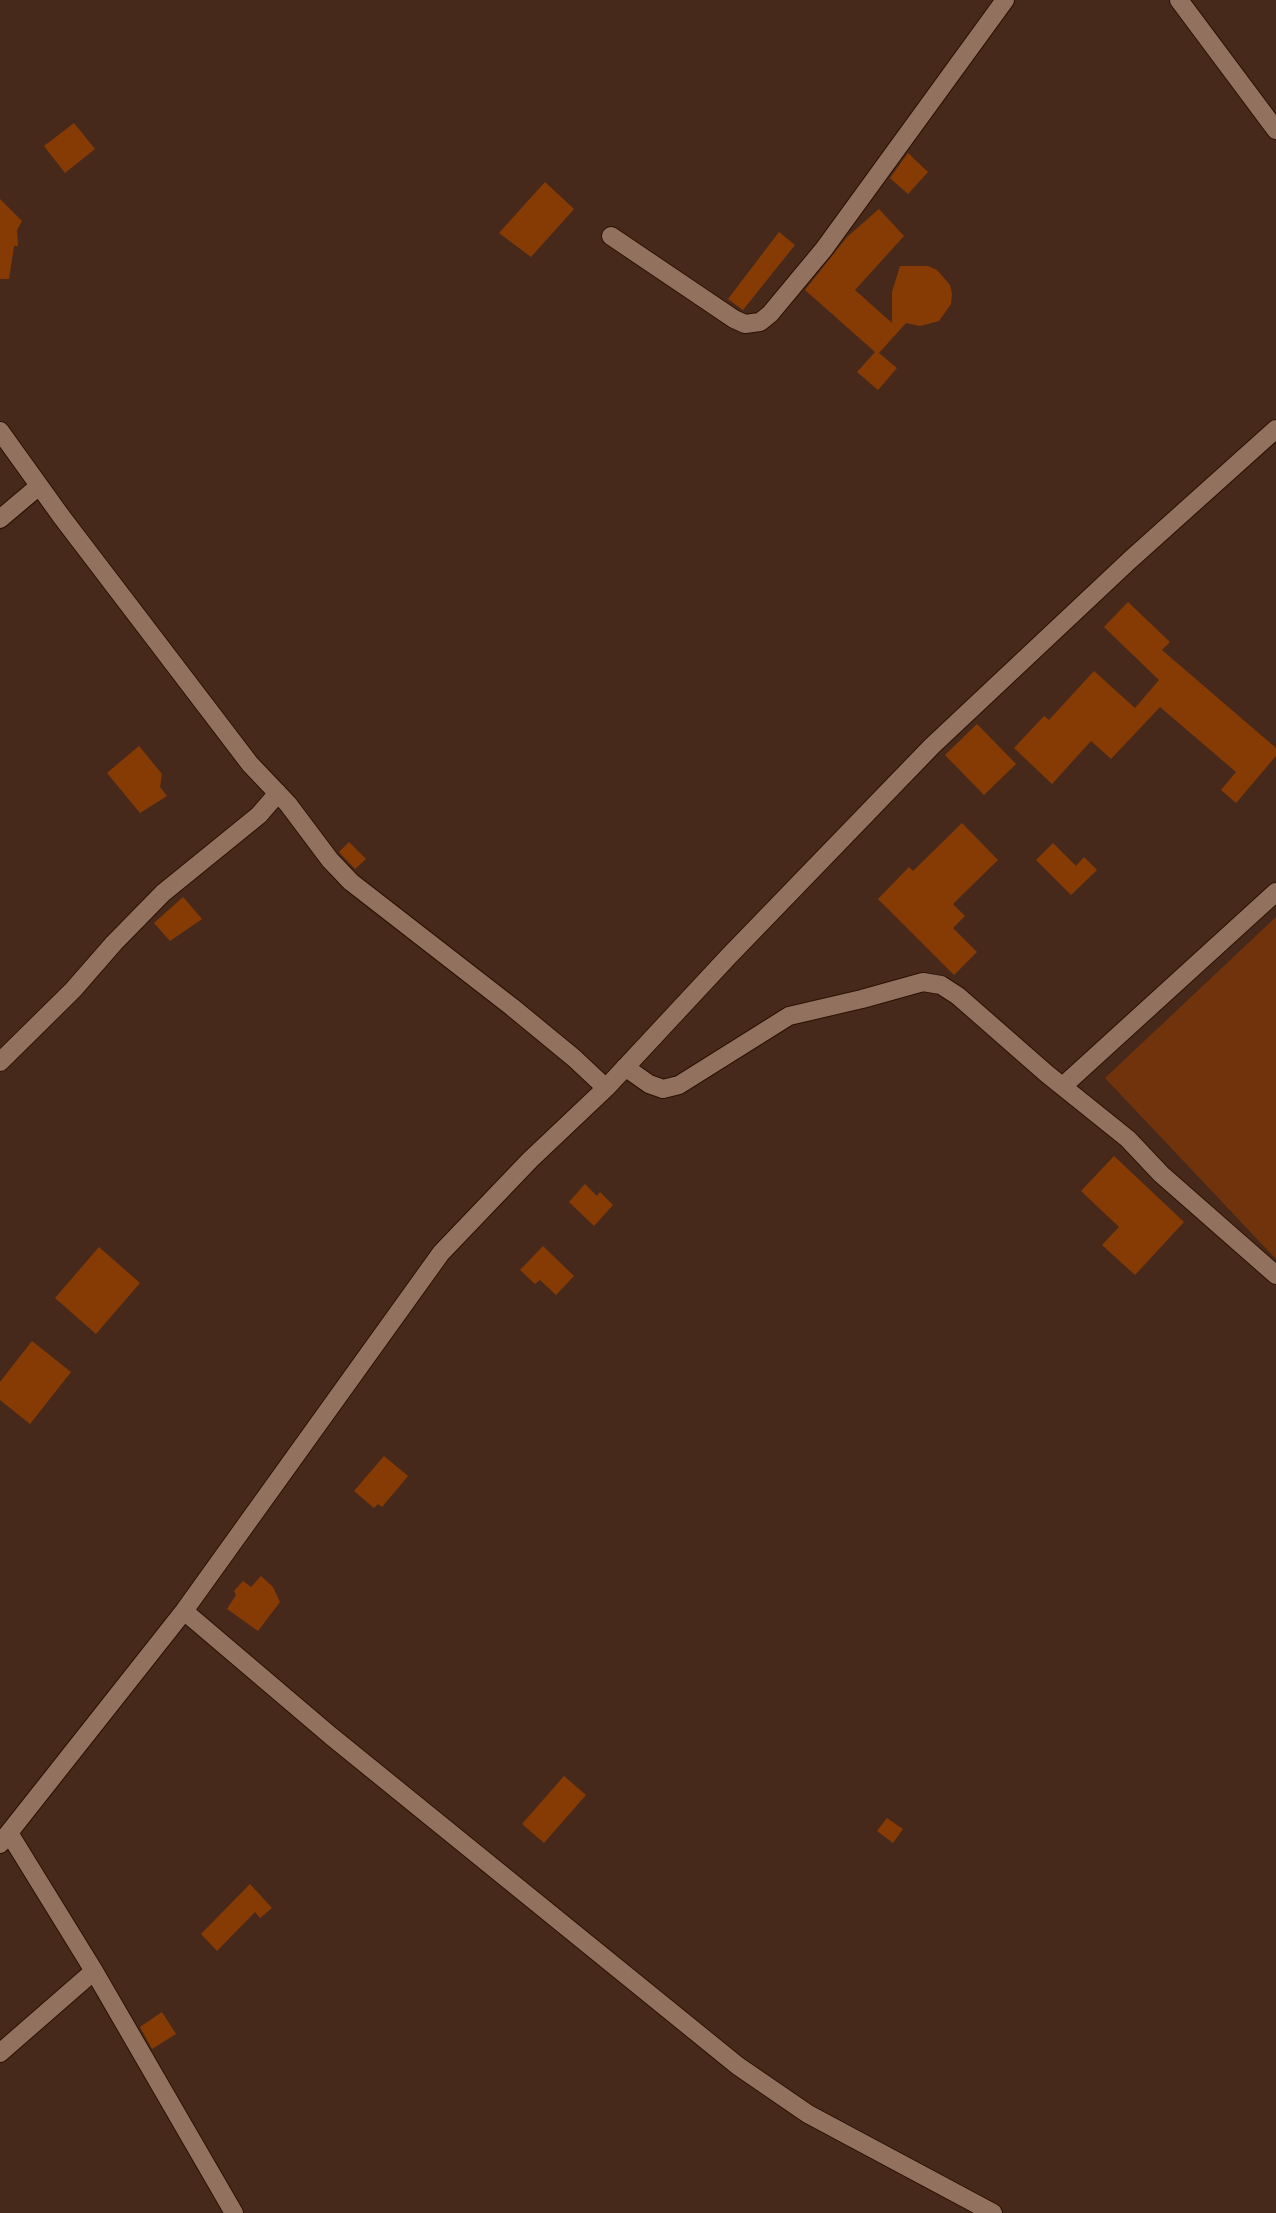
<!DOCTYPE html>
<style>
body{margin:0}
canvas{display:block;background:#46291a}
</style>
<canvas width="1276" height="2213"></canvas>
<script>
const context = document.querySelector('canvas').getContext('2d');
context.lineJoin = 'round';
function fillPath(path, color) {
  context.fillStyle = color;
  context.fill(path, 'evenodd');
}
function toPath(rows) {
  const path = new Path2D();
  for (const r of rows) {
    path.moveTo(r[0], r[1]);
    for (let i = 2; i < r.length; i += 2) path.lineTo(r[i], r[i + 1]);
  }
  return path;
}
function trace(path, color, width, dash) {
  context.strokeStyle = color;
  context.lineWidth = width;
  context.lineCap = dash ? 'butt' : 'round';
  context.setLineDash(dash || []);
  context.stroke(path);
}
const green = toPath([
 [1276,917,1276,1259,1105,1078]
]);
const building = toPath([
 [74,123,95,149,65,173,44,146],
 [908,153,928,172,908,194,890,178],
 [545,182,574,209,531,257,499,233],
 [0,199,22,221,17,230,18,246,14,246,9,279,0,279],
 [879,209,904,236,855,290,892,323,892,292,900,266,928,266,937,270,950,285,952,294,951,304,939,321,920,326,906,323,879,353,897,368,878,390,857,372,875,352,805,290,847,237],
 [779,232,795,245,743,310,728,299],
 [1128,602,1170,642,1162,650,1276,748,1276,756,1236,803,1221,790,1236,772,1160,707,1111,759,1091,741,1052,784,1014,748,1044,716,1049,720,1094,671,1135,708,1159,680,1104,627],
 [977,724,1016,764,984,795,945,755],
 [139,746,162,774,160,787,167,796,140,813,107,773],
 [962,823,998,860,953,904,965,916,953,928,977,952,954,975,878,899,909,867,913,871],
 [349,842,366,859,355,869,339,852],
 [1053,843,1076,866,1084,857,1097,870,1071,895,1036,860],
 [183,897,202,919,170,941,154,923],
 [1114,1156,1184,1222,1135,1275,1102,1245,1119,1227,1081,1191],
 [585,1184,597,1196,600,1192,613,1205,594,1226,569,1202],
 [543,1246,574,1276,556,1295,540,1280,535,1284,520,1270],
 [99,1247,140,1283,96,1334,55,1298],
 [32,1341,71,1372,30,1424,0,1400,0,1382],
 [384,1456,408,1476,382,1507,378,1504,374,1508,354,1491],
 [261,1576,273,1587,280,1602,258,1631,227,1609,236,1595,234,1591,243,1581,251,1587],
 [564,1776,586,1795,544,1843,522,1824],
 [887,1818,903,1829,893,1843,877,1831],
 [250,1884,272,1908,260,1918,255,1912,217,1951,201,1934],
 [162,2012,176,2034,152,2049,140,2027]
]);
const minor = toPath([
 [1179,0,1276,130],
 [611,236,734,319,745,324,760,322,770,314,824,249,1005,0],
 [0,431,61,516,250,764,288,804,330,860,351,882,512,1007,574,1058,606,1088],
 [0,519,39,486],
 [0,1062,73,990,114,943,163,893,259,815,278,793],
 [625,1067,649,1084,663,1089,679,1085,789,1016,862,999,923,982,941,985,958,996,1047,1074,1128,1139,1161,1174,1276,1275],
 [1063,1086,1276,892],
 [184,1611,331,1736,738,2066,808,2114,993,2213],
 [9,1833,94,1971,234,2213],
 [0,1844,184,1611,441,1253,530,1160,606,1088,728,957,932,746,1130,560,1276,429],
 [0,2053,94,1971]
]);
fillPath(green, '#71330b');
fillPath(building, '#863b05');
trace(minor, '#2b1103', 20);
trace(minor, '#93715f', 18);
</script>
